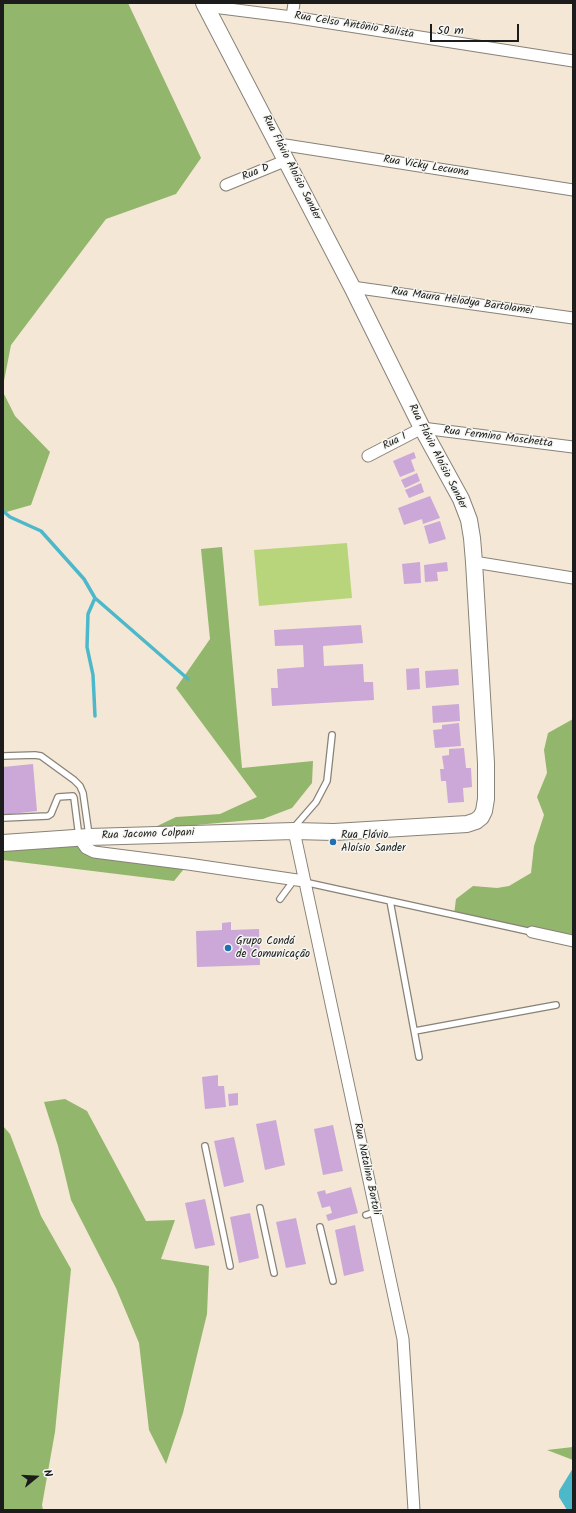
<!DOCTYPE html>
<meta charset="utf-8">
<style>
body{margin:0}
#map{position:relative;width:576px;height:1513px;overflow:hidden;background:#f4e7d5;font-family:Kalam,sans-serif}
canvas{display:block}
.frame{position:absolute;inset:0;border:4px solid #1c1c1c;pointer-events:none}
.north{position:absolute;left:16px;top:1457px;width:40px;height:40px;-webkit-text-stroke:3px #f6f6f2;paint-order:stroke;rotate:72deg;font-size:11px;font-weight:700;line-height:16px;text-align:center;color:#1c1c1c}
.north::after{content:'';display:block;margin:auto;width:14px;height:18px;background:#1c1c1c;clip-path:polygon(50% 0,100% 100%,50% 72%,0 100%)}
.scale{position:absolute;left:430px;top:24px;width:89px;height:18px;box-sizing:border-box;border:2px solid #1c1c1c;border-top:0;padding-left:5px;font-size:12px;line-height:14px;white-space:nowrap;color:#1c1c1c;-webkit-text-stroke:3px #f6f6f2;paint-order:stroke}
</style>
<div id="map">
<canvas width="576" height="1513"></canvas>
<div class="frame"></div>
<div class="north">N</div>
<div class="scale">50 m</div>
</div>
<script>
const context = document.querySelector('canvas').getContext('2d');
context.lineJoin = 'round';
function fillPath(path, color) {
  context.fillStyle = color;
  context.fill(path, 'evenodd');
}
function toPath(rows) {
  const path = new Path2D();
  for (const r of rows) {
    path.moveTo(r[0], r[1]);
    for (let i = 2; i < r.length; i += 2) path.lineTo(r[i], r[i + 1]);
  }
  return path;
}
function trace(path, color, width, dash) {
  context.strokeStyle = color;
  context.lineWidth = width;
  context.lineCap = dash ? 'butt' : 'round';
  context.setLineDash(dash || []);
  context.stroke(path);
}
function write(font, color, halo, rows, align = 'center') {
  context.font = font + ' Kalam,sans-serif';
  context.lineWidth = 3;
  context.setLineDash([]);
  context.textBaseline = 'middle';
  context.strokeStyle = halo;
  context.fillStyle = color;
  for (const [text, x, y, turn = 0] of rows) {
    context.save();
    context.translate(x, y);
    context.rotate((+turn || 0) * Math.PI / 180);
    context.textAlign = isNaN(turn) ? turn : align;
    if (halo) context.strokeText(text, 0, 0);
    context.fillText(text, 0, 0);
    context.restore();
  }
}
const green = toPath([
 [347,543,352,598,259,606,254,550]
]);
const forest = toPath([
 [3,3,128,3,201,158,176,194,106,219,11,345,3,386],
 [3,392,15,416,50,452,31,505,3,513],
 [222,547,242,768,313,761,312,783,292,808,263,819,151,829,176,817,220,814,257,797,176,688,210,639,201,549],
 [573,719,573,941,454,915,456,899,473,886,497,888,509,886,531,873,534,846,544,815,537,797,547,773,544,750,548,733],
 [79,838,86,848,188,864,174,881,3,860,3,843],
 [65,1099,87,1111,146,1221,175,1220,161,1259,209,1266,207,1314,183,1413,166,1464,149,1430,139,1343,116,1288,71,1200,58,1146,44,1102],
 [3,1126,10,1134,41,1216,71,1269,55,1432,42,1505,43,1510,3,1510],
 [573,1447,573,1460,547,1450]
]);
const water = toPath([
 [573,1468,573,1510,567,1510,559,1497,559,1491]
]);
const stream = toPath([
 [3,511,10,517,41,531,84,579,95,598,188,679],
 [95,598,88,614,87,647,93,675,95,716]
]);
const building = toPath([
 [414,452,416,458,411,460,415,471,400,477,393,461],
 [417,473,420,481,405,488,401,480],
 [421,483,424,492,409,498,405,490],
 [430,496,440,518,423,524,422,519,404,525,398,508],
 [440,521,446,539,429,544,424,526],
 [420,562,421,583,404,584,402,564],
 [447,562,448,571,437,572,438,581,425,582,424,565],
 [361,625,363,643,323,646,324,666,363,664,364,682,373,682,374,700,272,706,271,688,278,688,277,669,304,667,303,645,275,646,274,630],
 [419,668,420,689,407,690,406,669],
 [458,669,459,685,426,688,425,671],
 [459,704,460,721,433,723,432,706],
 [459,723,461,746,435,748,433,730,442,729,442,725],
 [464,748,466,768,471,768,472,787,463,788,464,802,448,803,446,781,441,781,440,769,444,769,442,756,449,755,449,749],
 [33,764,37,811,3,815,3,767],
 [231,922,231,930,259,929,260,965,197,967,196,931,222,930,222,923],
 [218,1075,218,1086,224,1086,226,1107,205,1109,202,1077],
 [238,1093,238,1105,229,1106,228,1094],
 [276,1120,285,1165,265,1170,256,1124],
 [333,1125,343,1171,323,1175,314,1129],
 [234,1137,244,1182,224,1187,214,1141],
 [351,1187,358,1213,328,1221,326,1215,332,1213,330,1206,322,1208,317,1192,325,1190,326,1194],
 [205,1199,215,1245,195,1249,185,1203],
 [250,1213,259,1258,239,1263,230,1217],
 [296,1218,306,1264,286,1268,276,1222],
 [355,1225,364,1271,344,1276,335,1230]
]);
const lane = toPath([
 [3,756,35,755,41,756,74,780,80,786,83,793,89,835],
 [3,818,48,816,51,814,58,797,73,796,74,798,79,837],
 [295,829,296,825,316,802,327,781,332,735],
 [304,882,532,932],
 [280,899,294,880],
 [390,901,419,1057],
 [415,1031,556,1005],
 [205,1146,230,1266],
 [260,1208,274,1273],
 [366,1215,375,1212],
 [320,1227,333,1281]
]);
const street = toPath([
 [205,6,292,17,573,61],
 [292,17,294,3],
 [279,144,573,190],
 [226,185,287,160],
 [352,287,573,318],
 [368,456,422,428,573,447],
 [474,562,573,578],
 [294,831,403,1339,414,1510],
 [79,838,86,848,94,852,188,864,304,881],
 [532,932,573,941]
]);
const secondary = toPath([
 [3,843,89,837,294,831,334,832,467,824,476,821,481,817,484,811,486,799,486,763,474,562,472,538,469,520,461,499,422,428,352,287,204,3]
]);
const markers = [
 [333,842,4,"#1f6fb2"],
 [228,948,4,"#1f6fb2"]
];
const streetNames = [
 ["Rua Celso Antônio Balista",354,26,9],
 ["Rua Vicky Lecuona",426,167,9],
 ["Rua Flávio Aloísio Sander",291,168,63],
 ["Rua D",256,173,-22],
 ["Rua Maura Helodya Bartolamei",462,302,8],
 ["Rua Fermino Moschetta",498,438,7],
 ["Rua I",395,442,-27],
 ["Rua Flávio Aloísio Sander",437,457,63],
 ["Rua Jacomo Colpani",148,835,-2],
 ["Rua Natalino Bortoli",366,1169,78]
];
const poiNames = [
 ["Rua Flávio",341,836],
 ["Aloísio Sander",341,849],
 ["Grupo Condá",236,942],
 ["de Comunicação",236,955]
];
fillPath(green, '#b9d57b');
fillPath(forest, '#92b66b');
fillPath(water, '#4db8c9');
trace(stream, '#4db8c9', 3.5);
fillPath(building, '#cba8d8');
trace(lane, '#888278', 8);
trace(street, '#888278', 13);
trace(secondary, '#888278', 18);
trace(lane, '#fff', 5.5);
trace(street, '#fff', 11);
trace(secondary, '#fff', 16);
for (const [x, y, r, color] of markers) {
  const dot = new Path2D();
  dot.arc(x, y, r, 0, 2 * Math.PI);
  context.fillStyle = color;
  context.fill(dot);
  trace(dot, '#f6f6f2', 1.5);
}
write('11px', '#1c1c1c', '#f6f6f2', streetNames);
write('11px', '#1c1c1c', '#f6f6f2', poiNames, 'left');
</script>
